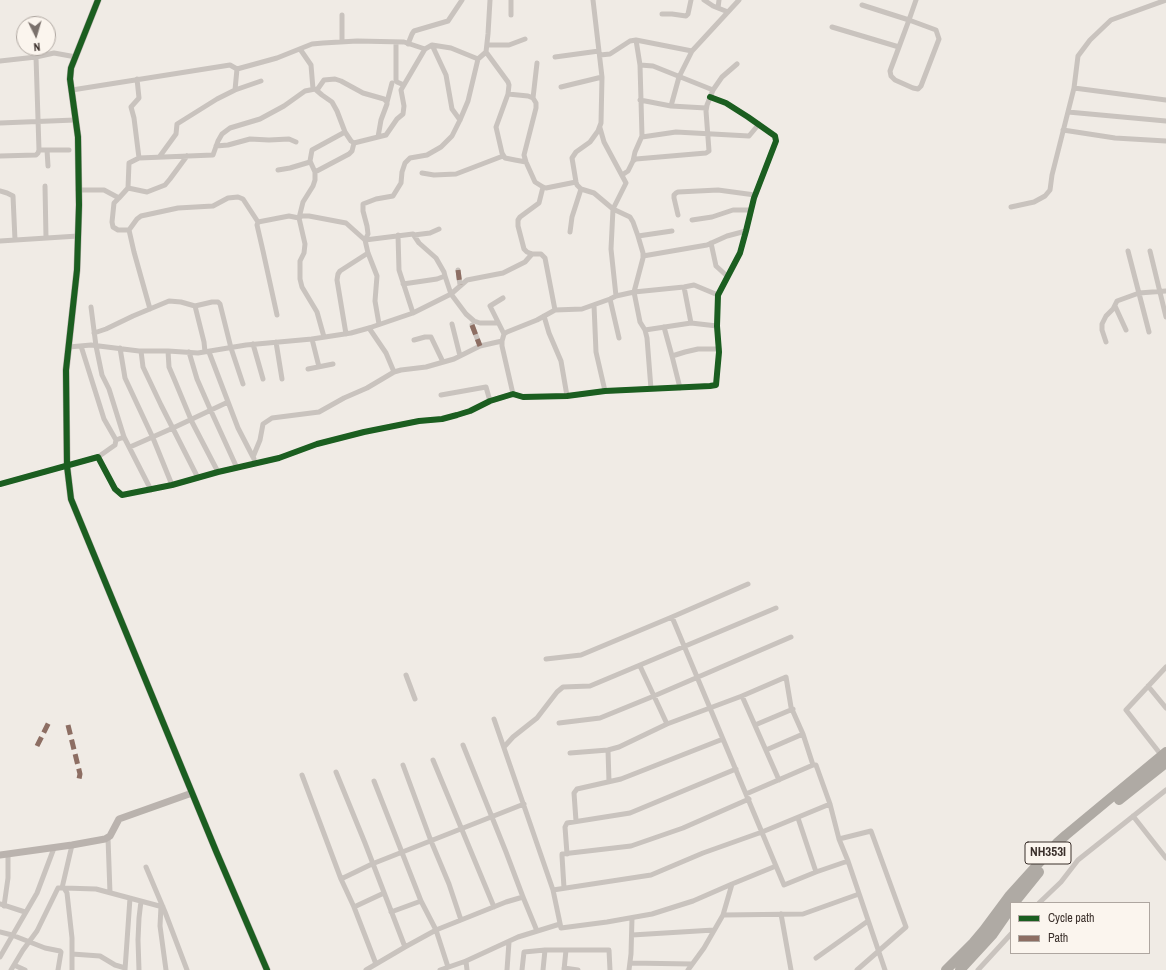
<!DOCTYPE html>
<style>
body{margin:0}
#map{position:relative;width:1166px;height:970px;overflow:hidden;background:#f0ebe5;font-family:"Archivo Narrow",sans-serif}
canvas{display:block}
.legend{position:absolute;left:1010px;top:902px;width:140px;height:52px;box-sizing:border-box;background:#fbf5ee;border:1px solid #aea6a0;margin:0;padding:5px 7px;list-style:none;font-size:12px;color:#3b302b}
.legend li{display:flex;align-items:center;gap:8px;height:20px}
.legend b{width:20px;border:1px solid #aea6a0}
.north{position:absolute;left:16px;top:16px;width:40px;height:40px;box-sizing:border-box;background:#fbf5ee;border:1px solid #aea6a0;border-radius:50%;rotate:175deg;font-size:11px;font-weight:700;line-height:16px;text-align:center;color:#3b302b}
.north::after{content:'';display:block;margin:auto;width:14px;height:18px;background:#7a716c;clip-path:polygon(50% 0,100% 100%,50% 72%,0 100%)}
</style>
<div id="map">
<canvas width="1166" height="970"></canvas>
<ul class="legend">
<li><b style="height:5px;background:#1b5e20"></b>Cycle path</li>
<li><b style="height:5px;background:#8d6e63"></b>Path</li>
</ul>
<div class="north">N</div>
</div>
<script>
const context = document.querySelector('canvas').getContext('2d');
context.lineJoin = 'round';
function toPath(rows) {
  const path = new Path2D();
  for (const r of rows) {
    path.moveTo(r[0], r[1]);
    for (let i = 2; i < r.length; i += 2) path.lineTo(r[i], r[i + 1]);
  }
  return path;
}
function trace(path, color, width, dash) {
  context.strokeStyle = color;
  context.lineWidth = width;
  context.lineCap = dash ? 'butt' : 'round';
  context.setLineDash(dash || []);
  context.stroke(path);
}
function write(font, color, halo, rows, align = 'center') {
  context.font = font + ' "Archivo Narrow",sans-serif';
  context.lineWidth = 3;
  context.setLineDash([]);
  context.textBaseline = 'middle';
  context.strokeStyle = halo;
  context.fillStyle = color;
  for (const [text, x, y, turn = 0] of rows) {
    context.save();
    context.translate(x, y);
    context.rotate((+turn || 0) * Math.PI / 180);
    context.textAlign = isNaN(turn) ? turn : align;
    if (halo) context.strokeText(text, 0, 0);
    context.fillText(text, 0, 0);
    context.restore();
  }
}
const street = toPath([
 [704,0,713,6,728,12],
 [862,5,909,20,936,30,939,39,921,86,918,89,913,88,895,80,891,76,890,71,899,47,909,20,916,0],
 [718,8,719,0],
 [662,14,672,14,686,16,688,14,691,0],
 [511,15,511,0],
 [832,27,899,47],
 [342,41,342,15],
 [396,42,396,80,397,82,404,85],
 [408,44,412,34,414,31,448,21,462,0],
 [432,45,446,75,452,109,460,120],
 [487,45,509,45,525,39],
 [300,49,311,65,313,89],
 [486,52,508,82,509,85,508,94,496,127,502,153,505,158,515,160,526,162],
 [600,55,610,54,630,41,636,40,692,51],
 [36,57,54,53,76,57],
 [555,57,599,51],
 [0,61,36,57,39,150,38,153,36,155,0,156],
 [640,65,653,66,713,90],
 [137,79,139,98,131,107,134,118,139,158],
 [561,87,602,77],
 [1074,88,1166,100],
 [72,90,230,65,237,69,277,58,312,44,323,43,357,41,404,42,425,49,432,45,451,48,478,59],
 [235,90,261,81],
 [317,90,324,80,335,79,341,81,363,93,384,99,387,102,387,104,381,120,378,137],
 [508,94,528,96,533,98,536,103,536,108,524,155,526,162,535,182,543,187,546,188,576,182],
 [533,98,537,63],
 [640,100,671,106,706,108],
 [387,102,392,83],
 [671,106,679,77,692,51,739,0],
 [1068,112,1166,121],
 [0,123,75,120],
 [600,128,604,142,626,183,613,209,611,249,616,296],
 [1063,130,1115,138,1166,141],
 [642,137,676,132,749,136,759,124],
 [216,146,228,145,250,139,269,140,289,139,296,142],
 [39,150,69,150],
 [47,150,48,166],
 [160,156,176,134,177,124,217,99,235,90,237,69],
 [633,161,635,152,642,136,640,65,636,40],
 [278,170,290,168,310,162],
 [315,172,349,154,352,151,354,143],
 [422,173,434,175,456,174,503,156],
 [622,175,628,171,633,161,636,159,706,153,709,151,706,111,707,105,713,90,722,77,737,64],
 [45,186,46,238],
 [543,187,539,203,520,217,518,220,518,226,524,249,527,252,532,254,541,254,545,258,555,310],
 [128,188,147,192,165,185,170,179,187,156],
 [78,190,104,190,119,198],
 [0,191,7,193,13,196,15,240],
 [1011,207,1034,202,1045,196,1050,190,1052,175,1074,88,1078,56,1090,40,1111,20,1166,0],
 [678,215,674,198,674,195,676,193,678,192,718,190,755,195],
 [692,220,712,217,733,210,751,210],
 [129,230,137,219,141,216,178,208,213,206,228,198,238,197,243,199,258,222],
 [570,232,572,217,581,189],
 [398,235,399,270,413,313],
 [414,235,430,233,439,229],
 [638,236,672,231],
 [365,240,368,234,367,226,363,211,363,204,376,199,393,196,401,183,402,172,405,163,410,158,427,155,441,147,452,136,460,120,468,101,478,59,486,52,488,34,490,0],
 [365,240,413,234,419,243,436,258,444,272,445,276,437,279,403,284],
 [0,241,78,236],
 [711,243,716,266,727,276],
 [1128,251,1149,332],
 [1150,251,1166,317],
 [643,256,707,245,727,236,746,231],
 [458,270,460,285],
 [445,276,451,294,467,280,503,273,525,262,532,254],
 [684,287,691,323],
 [503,298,490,306,504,334],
 [610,299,619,338],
 [594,305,596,352,605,391],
 [195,306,204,342,205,352],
 [1115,306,1126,330],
 [91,307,96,346,102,375,109,389,124,437,151,490],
 [150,309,134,252,129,230,118,230,113,227,112,222,114,203,119,198,128,188,129,163,139,158,213,155,218,141,222,134,230,128,260,119,284,106,305,91,315,89,322,95,332,102,337,111,345,132],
 [277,315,263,251,257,225,258,222,289,216,299,218,303,202,313,186,315,180,315,172,310,161,312,150,345,132,351,141,354,143,386,135,397,119,403,114,404,106,401,90,425,49],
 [544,316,549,333,561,361,567,396],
 [452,324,460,356],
 [472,325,480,346],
 [664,327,672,356],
 [369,328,386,353,394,372],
 [645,330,691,323,717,326],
 [94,333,106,329,133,316,169,301,181,302,195,306,212,302,218,302,220,304,231,348,243,384],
 [346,334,337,280,338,274,340,271,368,253],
 [324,337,317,312,302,287,300,279,300,261,304,253,305,244,299,218,302,216,309,216,346,223,365,240,368,253,377,276,375,301,379,324],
 [312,339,319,367],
 [414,340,425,337,431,337,443,362],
 [276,342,282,379],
 [1106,342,1102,330,1102,324,1106,316,1113,309,1117,301,1139,293,1166,291],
 [253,344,263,379],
 [81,346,104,419,116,440,124,437],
 [69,347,91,345,139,351,168,351,198,353,246,345,312,339,351,333,369,328,413,313,451,294,466,314,474,321,480,323,498,323],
 [120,348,125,378,153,438,172,485],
 [141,351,143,367,161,405,198,478],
 [168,351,169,367,175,381,192,422,218,472],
 [189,352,197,379,211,411,237,468],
 [209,352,238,428,254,459],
 [308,369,333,364],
 [680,388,672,356,685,352,698,349,719,349],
 [651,389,647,338,645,330,640,322,634,292,684,287,694,285,718,295],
 [513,394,502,346,502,341,504,334,507,332,537,320,555,310,582,309,610,299,616,296,634,292,643,258,643,253,638,236,633,222,630,217,613,209,594,193,581,189,577,185,576,182,572,158,576,152,590,142,598,131,601,123,602,77,593,0],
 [441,395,486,387,490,401],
 [130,447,173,428,228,402],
 [98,457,115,445,116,440],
 [253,457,260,440,263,424,272,418,319,412,344,398,367,388,394,372,401,370,426,367,454,359,480,346,502,341],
 [0,484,98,457,115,489,122,495,172,485,218,472,279,458,317,444,364,432,419,421,442,419,457,415,470,411,490,401,513,394,523,397,567,396,605,391,710,386,716,385,719,352,717,326,718,295,740,253,746,231,754,198,776,141,775,136,748,117,726,103,710,97],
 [672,617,748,584],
 [546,659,581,655,672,617,776,866,732,884,723,915,704,948,688,970],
 [640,666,667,724],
 [406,675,415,699],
 [1148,686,1166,708],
 [742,696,779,780],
 [494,719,553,890],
 [559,723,600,718,654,696,791,637],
 [755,725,793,709],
 [463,745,506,852,523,897],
 [504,747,513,737,537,718,557,692,563,687,590,686,776,608],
 [608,750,609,782],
 [766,750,803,734],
 [570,753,608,750,619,747,667,724,742,696,786,677,791,707,803,734,813,765],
 [1162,756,1126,710,1166,667],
 [433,760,494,907],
 [403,765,431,841,449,884,461,920],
 [336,772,365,843,405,947],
 [302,775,341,879,372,864,524,804],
 [374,781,421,901,436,930,448,967],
 [746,794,813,765,816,765,830,804],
 [1133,816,1166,858],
 [798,818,816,872],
 [576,821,574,793,577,789,621,779,723,739],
 [108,838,110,893],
 [567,854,565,827,567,823,630,813,736,769],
 [848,861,839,839,871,831,906,927,857,970],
 [776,866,784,885,816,872,848,861,885,970],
 [146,867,165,912,187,970],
 [341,879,354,907,384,893],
 [732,884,693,901,652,914,607,922,561,928,553,890,651,875,703,853,762,832,830,804,839,839],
 [62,888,72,845],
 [64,888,96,889,163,907],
 [564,888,562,856,562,854,631,846,683,828,749,799],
 [1039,903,1061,882,1078,860,1166,790],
 [0,904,25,912],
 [4,906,8,878,8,854],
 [161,906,160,926,166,970],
 [354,907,376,964],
 [391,912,421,901],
 [781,914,791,970],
 [723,915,803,914,859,894],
 [0,932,12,935,45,948,60,951,61,952,58,970],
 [632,935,714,930],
 [545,950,566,950],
 [72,954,100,956,115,965,125,968],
 [0,957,37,893,54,848],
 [816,958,868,921],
 [630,963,692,964],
 [14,965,25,970],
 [564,968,578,970],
 [11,970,23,950,37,931,58,888,64,888,67,893,72,938,72,970],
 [125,970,130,898],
 [139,970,138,940,139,918,141,901],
 [366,970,405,947,436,930,506,902,523,897,537,931],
 [440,970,466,961],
 [467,970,466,961,518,937,560,924],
 [507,970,509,942],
 [522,970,524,952,545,950,543,970],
 [564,970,566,950,609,950,610,970],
 [629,970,631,954,632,918],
 [978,970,1011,934]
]);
const secondary = toPath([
 [98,0,71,68,70,79,78,137,79,205,77,270,66,370,67,466,71,499,216,851,267,970],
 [0,855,72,845,105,839,110,836,119,819,192,793]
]);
const highway = toPath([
 [1119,800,1166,763],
 [1014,903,1039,872],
 [946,970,973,943,984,930,1010,895,1057,843,1066,835,1166,752],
 [960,970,993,934,1011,908]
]);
const quiet = toPath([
 [458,270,460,285],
 [472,325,480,346],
 [68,725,80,774,79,779],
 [37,746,49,722]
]);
const cycleway = toPath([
 [98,0,71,68,70,79,78,137,79,205,77,270,66,370,67,466,71,499,216,851,267,970],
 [0,484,98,457,115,489,122,495,172,485,218,472,279,458,317,444,364,432,419,421,442,419,457,415,470,411,490,401,513,394,523,397,567,396,605,391,710,386,716,385,719,352,717,326,718,295,740,253,746,231,754,198,776,141,775,136,748,117,726,103,710,97]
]);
const shields = [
 [1048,853,46]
];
const shieldNames = [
 ["NH353I",1048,853]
];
trace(street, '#c9c3be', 5);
trace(secondary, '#bab3ae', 7);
trace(highway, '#afaaa4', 10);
trace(quiet, '#8d6e63', 5, [10, 5]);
trace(cycleway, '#1b5e20', 6);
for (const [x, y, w] of shields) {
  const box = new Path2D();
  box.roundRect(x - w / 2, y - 11, w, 22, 3);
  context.fillStyle = '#fbf5ee';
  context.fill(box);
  trace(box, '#3b302b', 1);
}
write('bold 13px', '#3b302b', null, shieldNames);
</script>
